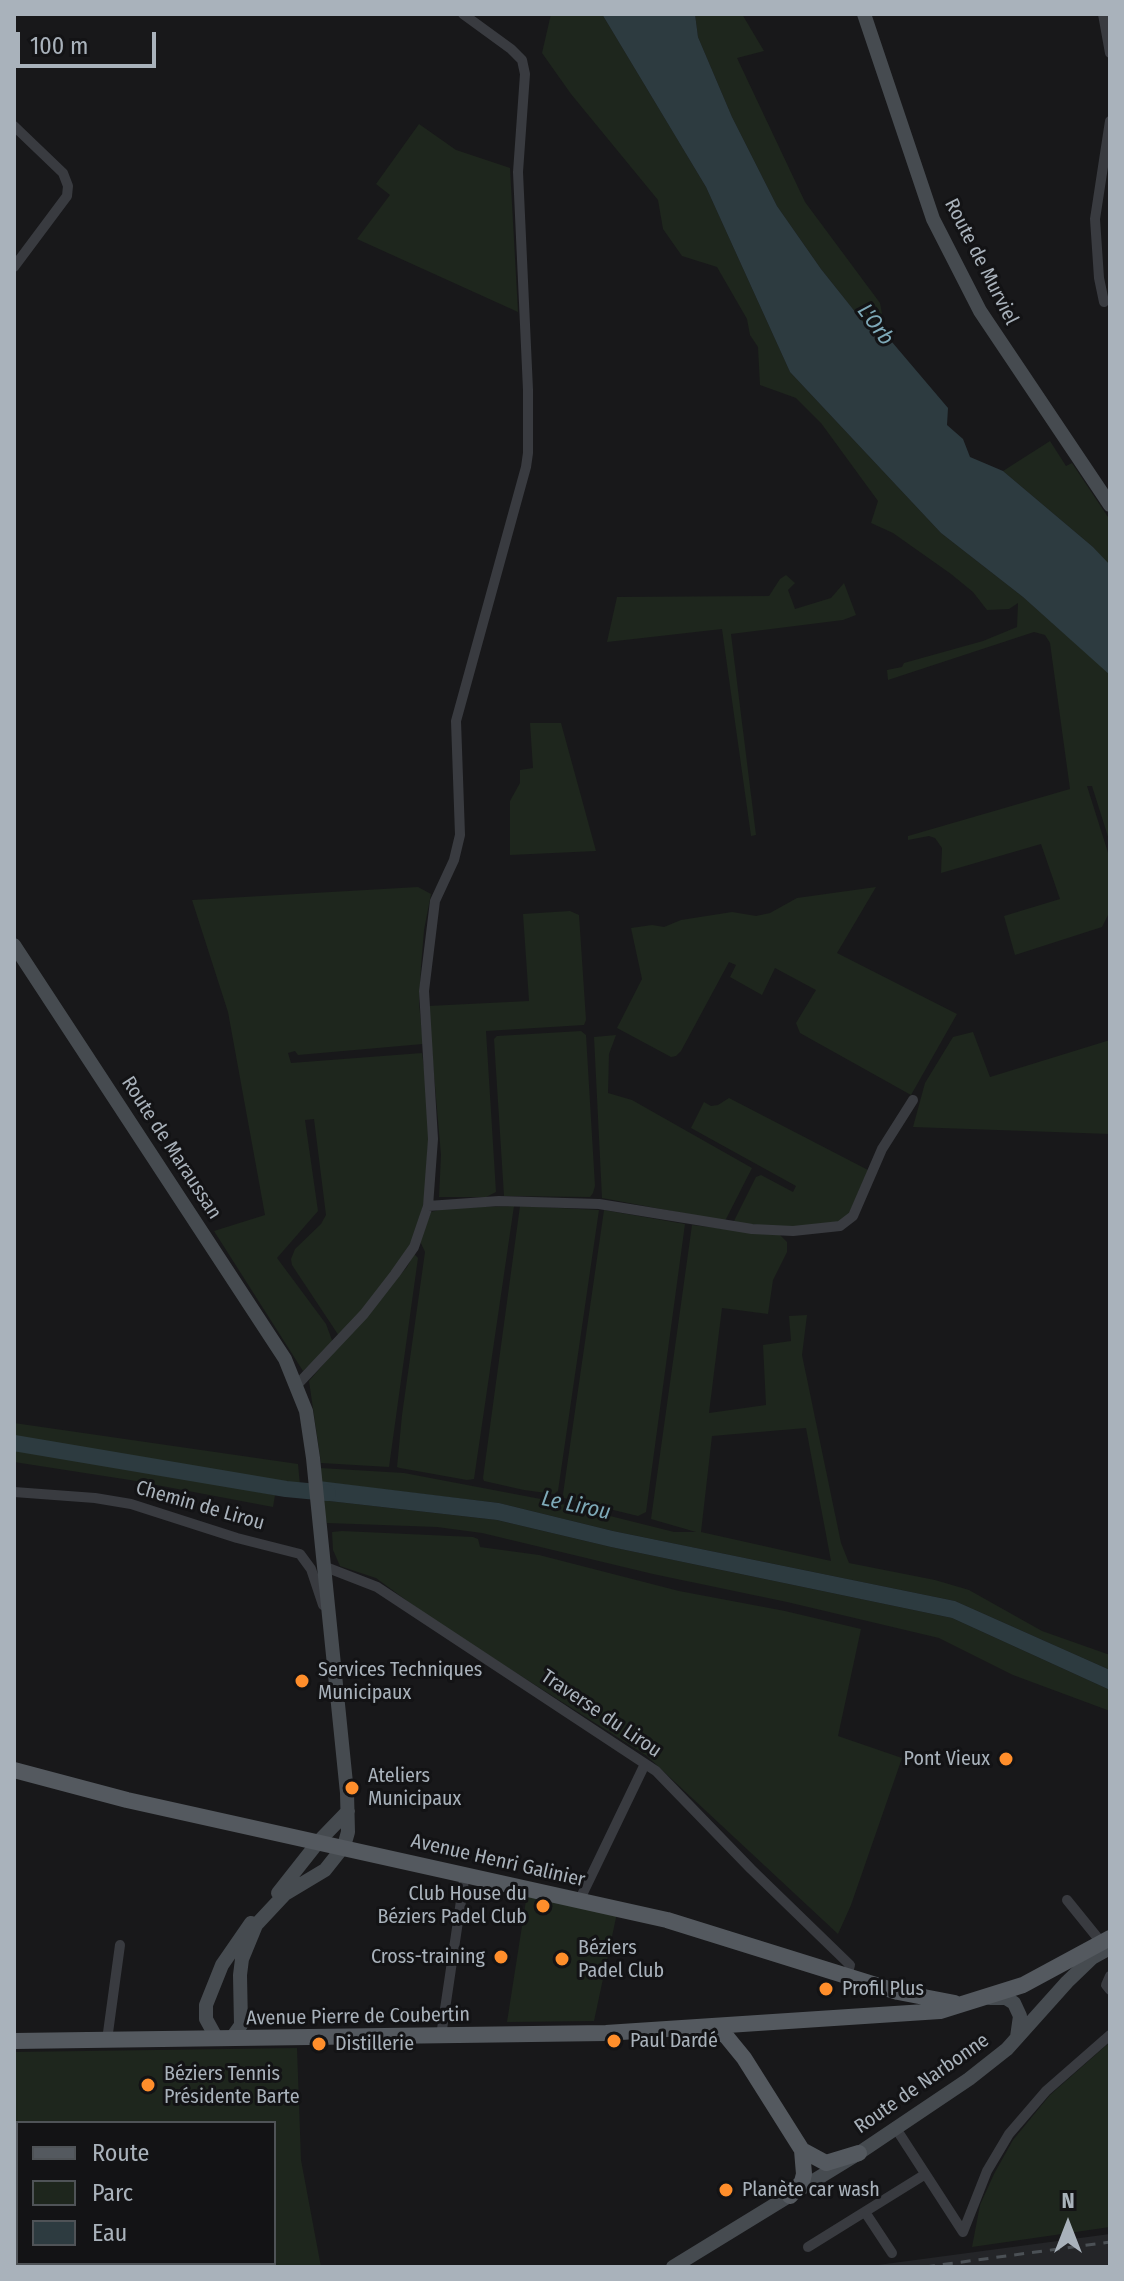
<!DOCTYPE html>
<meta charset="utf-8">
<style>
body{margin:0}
#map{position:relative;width:1124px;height:2281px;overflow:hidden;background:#18181a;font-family:"Fira Sans Condensed",sans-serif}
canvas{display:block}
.frame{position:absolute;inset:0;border:16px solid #a9b2bb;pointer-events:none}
.legend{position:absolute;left:16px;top:2121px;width:260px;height:144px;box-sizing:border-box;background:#131315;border:2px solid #4f5357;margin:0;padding:10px 14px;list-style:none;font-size:24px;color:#a9b2bb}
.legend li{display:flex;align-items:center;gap:16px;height:40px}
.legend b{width:40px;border:2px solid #4f5357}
.north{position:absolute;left:1028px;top:2185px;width:80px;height:80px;-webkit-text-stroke:6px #131315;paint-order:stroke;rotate:0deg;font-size:22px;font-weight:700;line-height:32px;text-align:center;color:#a9b2bb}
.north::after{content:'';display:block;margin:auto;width:28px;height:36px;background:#a9b2bb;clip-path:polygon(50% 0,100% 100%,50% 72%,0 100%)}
.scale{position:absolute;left:16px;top:32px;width:140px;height:36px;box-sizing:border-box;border:4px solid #a9b2bb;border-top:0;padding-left:10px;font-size:24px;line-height:28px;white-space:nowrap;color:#a9b2bb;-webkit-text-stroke:6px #131315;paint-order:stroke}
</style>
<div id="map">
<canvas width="1124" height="2281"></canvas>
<div class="frame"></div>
<ul class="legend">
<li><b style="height:10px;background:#54595f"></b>Route</li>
<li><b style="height:22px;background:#1e261d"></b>Parc</li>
<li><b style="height:22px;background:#2d3b40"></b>Eau</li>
</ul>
<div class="north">N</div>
<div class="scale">100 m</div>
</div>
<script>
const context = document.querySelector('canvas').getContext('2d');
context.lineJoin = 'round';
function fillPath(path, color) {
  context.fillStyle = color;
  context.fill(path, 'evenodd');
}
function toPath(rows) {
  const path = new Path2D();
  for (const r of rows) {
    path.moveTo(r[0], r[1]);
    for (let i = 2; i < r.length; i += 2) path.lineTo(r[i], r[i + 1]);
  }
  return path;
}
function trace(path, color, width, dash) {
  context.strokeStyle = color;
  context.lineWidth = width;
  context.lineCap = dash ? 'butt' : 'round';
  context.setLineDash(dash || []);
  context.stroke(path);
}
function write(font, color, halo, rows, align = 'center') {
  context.font = font + ' "Fira Sans Condensed",sans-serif';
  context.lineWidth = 6;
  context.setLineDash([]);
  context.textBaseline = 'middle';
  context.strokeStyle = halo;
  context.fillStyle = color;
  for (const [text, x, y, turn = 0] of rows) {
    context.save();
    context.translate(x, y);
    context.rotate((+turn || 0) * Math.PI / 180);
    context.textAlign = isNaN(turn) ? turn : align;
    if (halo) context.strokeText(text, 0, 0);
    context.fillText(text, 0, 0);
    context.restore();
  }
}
const built = toPath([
 [1110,2234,1110,2265,863,2267]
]);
const green = toPath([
 [551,14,602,14,706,187,790,372,941,533,1023,597,1109,673,1110,843,1092,786,1087,786,1110,859,1110,911,1102,927,1015,955,1004,916,1060,899,1041,844,941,873,942,848,935,838,929,836,908,840,908,836,1070,789,1050,643,1045,635,1034,632,888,680,887,670,902,667,904,663,983,641,1017,627,1018,603,1009,609,987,610,973,592,951,574,893,533,871,523,878,501,821,423,796,398,760,385,758,347,750,335,747,319,717,267,682,256,663,229,658,200,571,94,542,53],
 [695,14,742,14,758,41,764,51,737,58,805,202,880,303,886,335,872,333,821,269,777,206,732,117,698,37],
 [419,124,456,150,510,168,518,312,357,239,390,195,376,184],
 [1050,441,1066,466,1072,463,1110,520,1110,567,1093,547,1003,471],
 [786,575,795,583,788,590,795,609,831,598,844,583,856,615,843,620,731,634,756,835,751,836,722,629,607,642,617,597,769,596,780,579],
 [530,723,561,723,596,851,510,855,510,801,520,783,520,770,533,768],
 [418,887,431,894,424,930,421,966,419,1003,423,1044,298,1055,295,1051,288,1053,291,1063,422,1053,430,1110,425,1197,418,1226,409,1247,366,1308,339,1336,292,1265,291,1259,295,1249,321,1224,326,1215,314,1119,305,1120,318,1211,277,1258,326,1324,333,1343,303,1371,214,1231,265,1215,228,1012,192,900],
 [876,887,837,953,957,1014,911,1095,800,1033,796,1023,816,990,775,968,762,995,730,977,736,965,729,962,681,1051,676,1056,671,1057,617,1028,642,979,631,928,652,925,664,927,681,920,732,912,756,916,770,913,797,898],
 [570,911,579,915,586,1020,584,1025,486,1031,496,1192,486,1197,439,1197,441,1155,428,1006,529,1001,523,914],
 [581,1031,586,1035,595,1186,593,1193,590,1197,504,1196,494,1039,497,1036],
 [973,1032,990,1077,1110,1040,1110,1134,913,1127,925,1083,953,1037],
 [616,1035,609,1054,608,1093,632,1100,752,1168,725,1221,602,1198,594,1037],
 [729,1098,868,1170,845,1223,822,1230,733,1223,756,1177,761,1175,793,1192,796,1186,691,1128,704,1102,711,1106,718,1105],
 [514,1206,474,1479,467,1480,400,1468,397,1467,402,1415,425,1252,420,1241,431,1212,446,1208],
 [520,1206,599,1210,558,1491,554,1494,524,1490,484,1481,483,1478],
 [604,1210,685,1224,646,1512,638,1516,564,1498,563,1494],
 [692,1225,780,1235,787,1242,787,1252,773,1280,768,1314,722,1308,709,1413,766,1405,763,1345,791,1341,789,1316,807,1315,802,1355,841,1543,849,1563,935,1580,969,1590,1042,1631,1110,1655,1110,1670,955,1601,613,1531,499,1503,321,1482,320,1468,404,1473,546,1500,674,1532,696,1532,651,1519],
 [806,1428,831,1561,701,1532,712,1436],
 [414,1254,418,1258,389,1467,321,1463,309,1381,407,1267],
 [14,1423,298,1464,300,1485,148,1463,147,1471,275,1495,273,1507,130,1480,14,1462],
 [320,1500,497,1520,611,1547,952,1618,1110,1690,1110,1711,1013,1675,939,1638,787,1602,653,1574,482,1533,437,1527,327,1523],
 [342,1531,473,1537,478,1539,480,1547,539,1555,679,1591,785,1611,861,1629,838,1736,902,1758,851,1905,838,1934,647,1756,433,1620,376,1578,340,1566,333,1550,332,1532],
 [527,1894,617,1913,594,2021,507,2022],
 [1110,2042,1110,2227,972,2247,980,2205,994,2174,1013,2140,1050,2095],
 [297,2048,301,2160,321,2267,14,2267,14,2052],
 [18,2123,274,2123,274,2263,18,2263]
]);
const water = toPath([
 [602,14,695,14,698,37,732,117,777,206,821,269,872,333,886,335,948,408,947,425,963,439,970,457,1003,471,1093,547,1110,565,1110,675,1023,597,941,533,790,372,706,187],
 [319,1481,499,1503,613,1531,955,1601,1110,1670,1110,1690,952,1618,611,1547,497,1520,320,1500]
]);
const river = toPath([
 [14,1443,286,1489,328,1493]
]);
const street = toPath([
 [1103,14,1110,53],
 [14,126,63,173,68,186,67,196,14,267],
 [1104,302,1099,278,1095,219,1110,121],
 [428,1206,433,1139,424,991,435,901,454,860,460,835,456,721,526,467,528,453,528,390,518,172,525,74,522,60,511,49,463,14],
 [297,1385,364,1314,395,1274,414,1247,428,1206,499,1201,599,1204,752,1229,793,1231,840,1226,853,1216,882,1149,913,1100],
 [14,1492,95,1498,131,1504,237,1538,300,1554,311,1569,323,1605],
 [323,1566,377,1587,656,1771,751,1869,850,1965,847,1976],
 [580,1899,645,1764],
 [1067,1900,1101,1942],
 [1110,1976,1106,1985,1110,1990],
 [441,2036,465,1874],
 [107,2040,120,1945],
 [895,2127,963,2232],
 [865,2212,892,2253],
 [963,2232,987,2171,1009,2134,1046,2091,1110,2035],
 [808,2247,924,2175]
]);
const secondary = toPath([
 [864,14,933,219,980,311,1110,505],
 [14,945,285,1359,306,1411,313,1458,347,1793,348,1832,344,1846,325,1870,285,1894,256,1925,242,1959,240,1975,241,2025,231,2039],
 [278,1893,319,1841,348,1811],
 [990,1998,1006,1998,1014,2003,1020,2016,1017,2037],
 [217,2039,206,2019,206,2005,222,1965,251,1923],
 [673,2267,859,2153,969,2079,1007,2049,1067,1982,1092,1958,1110,1948]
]);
const primary = toPath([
 [14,1770,127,1800,667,1920,898,1992,955,2003],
 [710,2027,726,2036,744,2058,802,2150,804,2174,802,2182,790,2196],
 [14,2041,606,2033,940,2011,1023,1985,1110,1938],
 [802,2150,826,2163,859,2153]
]);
const rail = toPath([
 [925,2267,1110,2242]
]);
const markers = [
 [302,1681,8,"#ff8e2b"],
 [1006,1759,8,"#ff8e2b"],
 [352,1788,8,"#ff8e2b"],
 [543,1906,8,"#ff8e2b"],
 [501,1957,8,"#ff8e2b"],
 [562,1959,8,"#ff8e2b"],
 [826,1989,8,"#ff8e2b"],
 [614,2041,8,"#ff8e2b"],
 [319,2044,8,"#ff8e2b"],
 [148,2085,8,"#ff8e2b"],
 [726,2190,8,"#ff8e2b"]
];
const streetNames = [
 ["Route de Murviel",981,262,63],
 ["Route de Maraussan",171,1148,57],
 ["Chemin de Lirou",200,1506,16],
 ["Traverse du Lirou",601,1714,34],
 ["Avenue Henri Galinier",498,1861,13],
 ["Avenue Pierre de Coubertin",358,2017,-1],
 ["Route de Narbonne",922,2084,-35]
];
const poiNames = [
 ["Services Techniques",318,1670],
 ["Municipaux",318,1693],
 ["Pont Vieux",990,1759,"right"],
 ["Ateliers",368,1776],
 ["Municipaux",368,1799],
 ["Club House du",527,1894,"right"],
 ["Béziers Padel Club",527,1917,"right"],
 ["Béziers",578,1948],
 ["Padel Club",578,1971],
 ["Cross-training",485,1957,"right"],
 ["Profil Plus",842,1989],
 ["Paul Dardé",630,2041],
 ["Distillerie",335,2044],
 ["Béziers Tennis",164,2074],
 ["Présidente Barte",164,2097],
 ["Planète car wash",742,2190]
];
const waterNames = [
 ["L'Orb",875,325,54],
 ["Le Lirou",576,1506,12]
];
fillPath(built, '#242528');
fillPath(green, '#1e261d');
fillPath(water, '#2d3b40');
trace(river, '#2d3b40', 16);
trace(street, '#393b40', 10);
trace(secondary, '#464b50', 14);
trace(primary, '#54595f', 16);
trace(rail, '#4b5055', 3, [10, 8]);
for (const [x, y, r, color] of markers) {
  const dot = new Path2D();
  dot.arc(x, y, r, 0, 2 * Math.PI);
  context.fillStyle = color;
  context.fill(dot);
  trace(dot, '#131315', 3);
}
write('20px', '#a9b2bb', '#131315', streetNames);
write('20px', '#a9b2bb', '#131315', poiNames, 'left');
write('italic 22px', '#7ea9b8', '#131315', waterNames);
</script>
